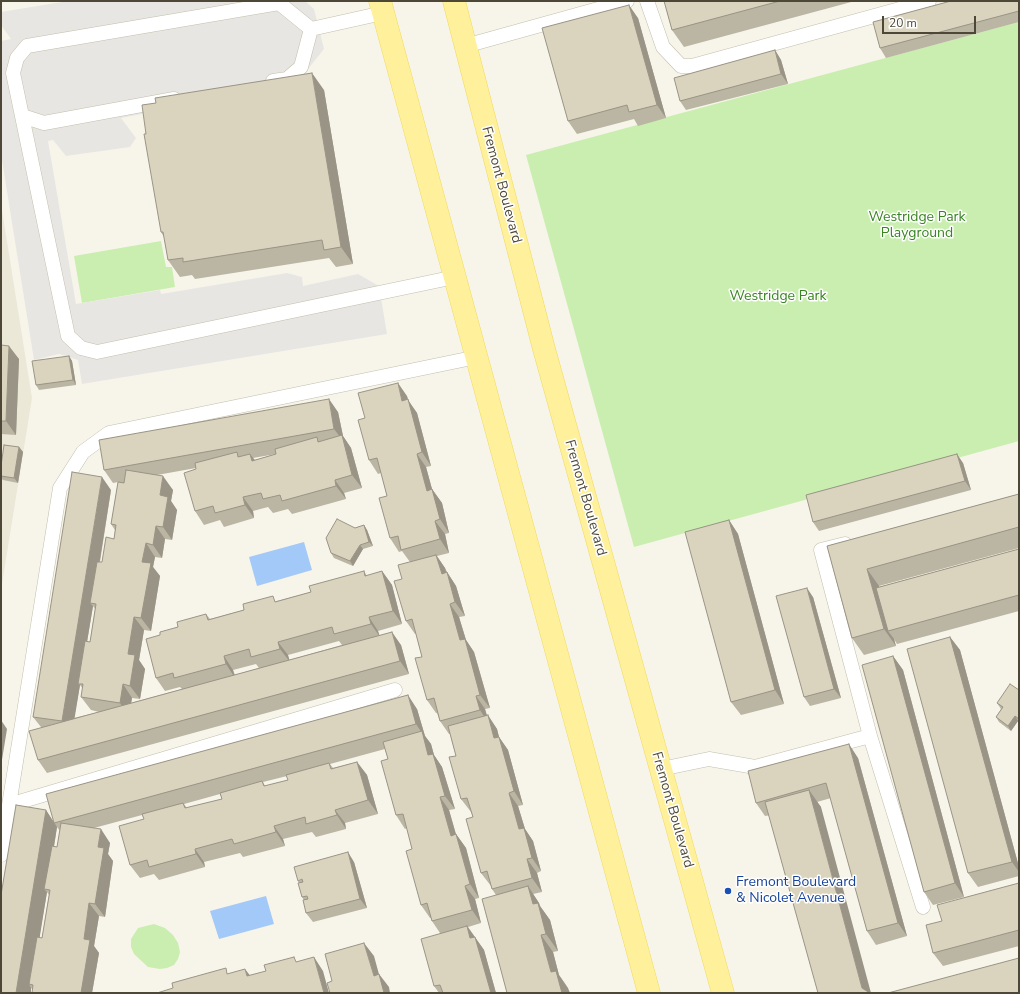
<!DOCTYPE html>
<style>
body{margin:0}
#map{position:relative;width:1020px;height:994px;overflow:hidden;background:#f7f5ea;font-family:"Nunito Sans",sans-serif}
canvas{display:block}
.frame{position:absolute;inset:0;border:2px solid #4c4737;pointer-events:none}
.scale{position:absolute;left:882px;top:16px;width:94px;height:18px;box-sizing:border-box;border:2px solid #4c4737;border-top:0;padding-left:5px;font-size:12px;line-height:14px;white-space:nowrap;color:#4c4737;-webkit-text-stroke:3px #fff;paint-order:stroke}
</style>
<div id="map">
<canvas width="1020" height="994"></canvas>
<div class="frame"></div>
<div class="scale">20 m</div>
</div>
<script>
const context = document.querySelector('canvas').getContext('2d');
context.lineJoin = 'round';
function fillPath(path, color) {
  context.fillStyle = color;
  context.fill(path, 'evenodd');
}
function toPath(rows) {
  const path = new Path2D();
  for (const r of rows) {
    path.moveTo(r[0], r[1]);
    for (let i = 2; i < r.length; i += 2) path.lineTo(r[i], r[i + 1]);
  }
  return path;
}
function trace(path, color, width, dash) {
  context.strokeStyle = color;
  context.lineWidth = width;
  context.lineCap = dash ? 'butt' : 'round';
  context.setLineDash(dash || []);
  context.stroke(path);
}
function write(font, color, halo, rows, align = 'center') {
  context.font = font + ' "Nunito Sans",sans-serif';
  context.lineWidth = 3;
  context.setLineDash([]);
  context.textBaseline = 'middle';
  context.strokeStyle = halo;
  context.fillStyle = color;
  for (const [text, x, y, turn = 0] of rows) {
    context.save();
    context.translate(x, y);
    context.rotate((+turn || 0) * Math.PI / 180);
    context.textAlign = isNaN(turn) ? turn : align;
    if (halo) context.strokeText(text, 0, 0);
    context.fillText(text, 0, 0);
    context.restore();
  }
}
const residential = toPath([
 [1,204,32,398,1,590]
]);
const green = toPath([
 [1019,22,1019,441,634,547,526,155],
 [161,241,166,267,172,267,175,287,82,303,74,256],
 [154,924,165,928,173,935,178,943,180,952,178,959,174,965,167,968,160,969,148,967,134,954,131,947,131,939,138,928]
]);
const parking = toPath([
 [68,1,305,1,314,9,324,49,296,84,121,118,136,138,130,147,66,156,53,140,48,141,76,304,160,290,161,294,287,273,302,277,303,286,358,274,379,286,387,334,82,384,78,360,59,354,34,360,1,154,1,41,11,39,1,25,1,12]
]);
const water = toPath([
 [304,542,312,570,257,586,249,557],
 [266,896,274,924,219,939,210,911]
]);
const lane = toPath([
 [647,1,663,47,681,66,692,66,929,1],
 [383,13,311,29,279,3,27,46,17,58,13,73,68,336,81,348,97,352,455,277],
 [465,46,627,1],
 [273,81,287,79,301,67,311,29],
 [22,116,44,123,174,99],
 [870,736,923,907],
 [661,769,709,759,755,767,870,736,821,550,845,544],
 [9,805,395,690],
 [1,855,60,488,83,452,109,433,477,357]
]);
const primary = toPath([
 [380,1,649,993],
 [454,1,544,349,723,993]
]);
const wall = toPath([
 [664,1,855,1,684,47,672,30],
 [1019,1,1019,22,886,58,880,48],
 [638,18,666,118,638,126,634,119,577,134,568,121],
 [775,50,781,60,788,84,686,110,680,101],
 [324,90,353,264,336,267,329,258,195,279,192,275,180,277,168,260,164,237,161,232],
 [1,345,19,359,16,435,1,434],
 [69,356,72,361,76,385,39,390,36,385],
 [407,396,408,400,417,413,431,466,426,467,432,489,442,503,449,533,445,534,449,553,437,556,445,568,447,572,456,586,465,616,459,617,466,640,474,652,490,708,485,709,487,715,497,729,499,737,508,750,523,805,518,806,525,829,533,841,541,871,537,873,542,892,533,894,539,903,540,906,550,920,558,951,553,952,559,975,568,988,496,895,492,889,491,886,481,873,473,817,471,812,461,799,456,756,450,734,449,734,440,721,437,713,436,713,427,700,422,657,416,634,415,634,406,621,402,579,410,562,402,551,399,552,390,538,387,496,381,473,378,474,369,460,365,418],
 [338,412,343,436,351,448,362,488,344,493,346,499,292,514,288,509,273,513,268,507,253,511,254,518,224,527,220,520,204,525,195,511,196,468,157,475,173,490,171,501,177,510,172,540,165,539,162,558,155,557,153,567,160,576,151,631,144,630,139,660,145,669,140,699,132,698,131,703,182,689,180,687,165,691,156,678,160,635,206,614,210,619,277,601,311,592,364,571,367,576,382,571,392,585,402,624,378,631,379,635,401,645,409,674,47,773,38,760,41,727,33,717,111,490,100,562,102,562,114,539,115,530,111,524,118,482,113,483,104,470],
 [276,454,255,460,253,458],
 [93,606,95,609,90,642,87,642],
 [339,641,342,645,289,660,288,655],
 [256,664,259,668,235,675,233,670],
 [80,685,83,689,81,697,91,710,99,712,74,718],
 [19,447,23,452,18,483,3,480,1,478,1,466],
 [963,463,971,490,819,531,813,522],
 [1019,494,1019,548,879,586,879,587,1019,549,1019,611,897,644,894,639,896,646,864,655,852,638,827,546],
 [729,520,738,534,784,704,741,715,731,702],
 [364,525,367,530,373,546,363,549,353,566,334,558,331,553,355,528],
 [813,597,841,698,810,706,804,697],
 [950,637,960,650,1019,867,1019,876,978,887,968,873],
 [893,656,903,670,964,897,933,905,924,892],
 [1019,690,1019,721,1018,721,1011,731,999,722,996,717,1001,709,997,703],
 [417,709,425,736,431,744,434,755,442,767,455,809,449,810,456,834,466,848,479,898,475,899,481,923,468,927,484,950,496,993,439,993,434,986,440,933,432,921,431,918,430,918,421,905,412,849,407,828,405,829,396,815,388,759,385,749,330,764,333,768,357,762,367,775,378,814,345,823,346,829,316,837,312,832,283,839,285,846,243,857,240,853,204,862,205,867,159,880,154,874,140,878,130,865,144,819,142,815,94,828,110,843,108,854,113,861,105,917,99,916,94,946,99,953,92,993,32,993,33,990,31,988,1,993,46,810,54,823],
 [287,776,288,780,265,786,263,782],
 [220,794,222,799,187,808,184,804],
 [57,827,60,831,57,847,54,847],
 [47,892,49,895,42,938,39,938],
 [858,758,907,936,876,945,867,931,831,798,817,802,821,807,765,816,756,803],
 [354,862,367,908,313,922,306,913,304,900,302,897,299,883,298,881],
 [1019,883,1019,946,943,966,933,953,942,921]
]);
const shadedWall = toPath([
 [629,5,638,18,666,118,657,105],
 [775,50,781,60,788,84,781,74],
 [312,73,324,90,353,264,341,247],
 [9,346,19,359,16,435,6,421],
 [69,356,72,361,76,385,73,380],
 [398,383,407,396,408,400,417,413,431,466,422,452,402,401],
 [329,399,338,412,343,436,351,448,362,488,352,475,344,442,334,429],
 [19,447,23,452,18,483,14,478],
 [250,454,260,467,252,461],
 [417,454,426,467,432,489,442,503,449,533,440,519,427,491],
 [957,454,963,463,971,490,965,481],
 [163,476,173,490,171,501,177,510,172,540,163,527,160,495],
 [102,477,111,490,93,603,90,603,93,606,80,684,78,684,80,685,72,734,62,721],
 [335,480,344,493,346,499,336,486],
 [243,497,253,511,254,518,245,505],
 [729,520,738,534,784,704,775,690],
 [435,521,445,534,449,553,440,539],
 [364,525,367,530,373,546,369,542],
 [156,526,165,539,162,558,153,545],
 [146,543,155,557,153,567,160,576,151,631,141,618,142,562],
 [360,545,363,549,353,566,350,561],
 [436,555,445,568,451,587,442,574],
 [867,569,879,586,891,630,888,631,894,639,896,646,884,629],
 [382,571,392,585,402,624,393,611],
 [447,572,456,586,465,616,455,602],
 [807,588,813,597,841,698,834,689],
 [450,604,459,617,466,640,474,652,490,708,480,695,460,640],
 [134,617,144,630,139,660,145,669,140,699,130,686,128,654],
 [369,617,378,631,380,637,371,624],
 [392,632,401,645,409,674,400,661],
 [950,637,960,650,1019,867,1019,872,1012,862],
 [278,642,288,655,290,662,280,649],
 [224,656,233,670,235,678,226,664],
 [893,656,903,670,964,897,955,883],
 [123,684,132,698,129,717,120,703],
 [408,695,417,709,425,736,431,744,434,755,442,767,455,809,445,796,428,755,422,733,416,724],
 [476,696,485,709,489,724,480,710],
 [488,715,497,729,499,737,508,750,523,805,514,791,494,738],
 [1015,716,1018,721,1011,731,1008,726],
 [1,720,7,729,1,766],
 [849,744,858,758,907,936,898,923],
 [357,762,367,775,378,814,368,800],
 [809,790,821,807,871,993,866,993,862,988],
 [509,793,518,806,525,829,533,841,541,871,532,858,519,829],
 [440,797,449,810,460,849,451,836],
 [46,810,57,827,47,889,44,889,47,892,32,985,29,984,31,988,31,993,16,993],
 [335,810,345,823,346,829,337,815],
 [274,826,283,839,285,846,276,832],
 [101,829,110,843,108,854,113,861,105,917,95,904,98,847],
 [456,834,466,848,479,898,470,884],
 [195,849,204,862,205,867,196,854],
 [348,852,354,862,367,908,360,899],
 [527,859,537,873,542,892,532,878],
 [465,886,475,899,481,923,472,910],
 [528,886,539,903,540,906,550,920,558,951,546,934,533,904],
 [89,903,99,916,94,946,99,953,92,993,81,993,84,939],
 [467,926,484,950,496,993,491,993,470,938],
 [541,935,553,952,559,975,568,988,570,993,562,993,551,972],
 [364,943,374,956,383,989,374,976],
 [314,957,323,971,329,993,324,993],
 [245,969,255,982,247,976],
 [379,974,389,987,390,993,384,993]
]);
const building = toPath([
 [664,1,780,1,672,30,664,1],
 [951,1,1019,1,1019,11,880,48,873,22,951,1],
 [629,5,657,105,629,112,627,105,568,121,542,28,629,5],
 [775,50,781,74,680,101,674,78,775,50],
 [312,73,341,247,324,250,322,240,183,262,183,258,168,260,163,232,161,232,144,134,146,134,142,105,156,103,155,98,312,73],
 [1,345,9,346,6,421,1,421,1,345],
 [69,356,73,380,36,385,32,361,69,356],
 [398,383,402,401,408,399,422,452,417,454,427,491,432,489,440,519,435,521,440,539,401,550,398,536,390,538,379,498,387,496,377,458,369,460,358,420,365,418,358,393,398,383],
 [329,399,334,429,104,470,99,440,329,399],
 [342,435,352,475,335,480,336,486,282,501,280,495,263,499,261,493,243,497,245,505,215,513,213,506,195,511,184,473,196,469,195,463,237,452,238,457,250,454,252,461,276,454,275,449,317,437,318,442,342,435],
 [4,445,19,447,14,478,1,476,1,466,4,445],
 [957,454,965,481,813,522,806,495,957,454],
 [126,470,163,476,160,495,168,497,163,527,156,526,153,545,146,543,142,562,151,563,141,618,134,617,128,654,135,655,130,686,123,684,120,703,81,697,83,684,78,684,85,641,90,642,96,604,90,603,97,562,102,562,106,537,114,539,116,525,111,524,118,482,124,483,126,470],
 [72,472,102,477,62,721,33,717,72,472],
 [1019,494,1019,527,867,569,884,629,852,638,827,546,1019,494],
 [337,519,355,528,364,525,369,542,360,545,350,561,331,553,326,538,337,519],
 [729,520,775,690,731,702,685,532,729,520],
 [1019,549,1019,595,888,631,876,588,1019,549],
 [436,555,442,574,447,572,455,602,450,604,460,640,465,639,480,695,476,696,480,710,440,721,434,698,427,700,415,658,422,657,412,619,406,621,394,581,402,579,398,565,436,555],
 [364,571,365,576,382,571,393,611,369,617,371,624,334,634,332,627,278,642,280,649,251,657,249,649,224,656,226,664,174,678,173,673,156,678,146,639,160,635,160,632,178,627,177,622,206,614,208,620,244,610,243,604,273,596,275,602,311,592,309,586,364,571],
 [807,588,834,689,804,697,776,596,807,588],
 [392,632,400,661,38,760,29,731,392,632],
 [950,637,1012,862,968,873,907,649,950,637],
 [893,656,955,883,924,892,862,665,893,656],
 [1010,684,1019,690,1019,719,1015,716,1008,726,996,717,1003,707,997,703,1010,684],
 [408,695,416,724,54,823,46,794,408,695],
 [488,715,494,738,499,737,514,791,509,793,519,829,524,828,532,858,527,859,532,878,492,889,487,871,481,873,466,819,473,817,467,798,461,799,449,757,456,756,448,726,488,715],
 [422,731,428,755,433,754,445,796,440,797,451,836,456,834,470,884,465,886,472,910,432,921,427,903,421,905,406,851,412,849,403,814,396,815,381,761,388,759,383,742,422,731],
 [849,744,898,923,867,931,826,783,756,803,748,771,849,744],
 [357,762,368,800,335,810,337,815,306,824,305,817,274,826,276,832,234,844,232,839,195,849,196,854,149,867,147,860,130,865,119,826,144,819,142,814,183,803,185,808,222,799,220,793,262,781,264,786,288,780,286,775,329,763,331,769,357,762],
 [809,790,862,988,870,993,818,993,765,802,809,790],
 [16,805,46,810,16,993,1,993,1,895,16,805],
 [61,823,101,829,98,847,104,848,95,904,89,903,84,939,90,940,81,993,32,993,33,985,29,984,37,937,42,938,50,890,44,889,52,846,57,847,61,823],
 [348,852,360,899,306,913,303,900,308,899,307,896,302,897,298,883,303,882,302,879,298,881,294,867,348,852],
 [1019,883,1019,930,933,953,926,925,942,921,937,905,1019,883],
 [528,886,533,904,538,903,546,934,541,935,551,972,556,971,562,993,507,993,482,899,528,886],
 [467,926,470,938,475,937,491,993,443,993,440,985,434,986,421,939,467,926],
 [364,943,374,976,379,974,384,993,330,993,327,983,332,981,325,954,364,943],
 [294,957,296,962,314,957,324,993,157,993,173,988,172,983,226,968,227,974,245,969,247,976,266,971,264,965,294,957],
 [1019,958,1019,993,888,993,1019,958]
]);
const markers = [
 [728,891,4,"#1a4fb4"]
];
const streetNames = [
 ["Fremont Boulevard",501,185,75],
 ["Fremont Boulevard",585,498,74],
 ["Fremont Boulevard",672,810,74]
];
const parkNames = [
 ["Westridge Park",917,218],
 ["Playground",917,234],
 ["Westridge Park",778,297]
];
const transitNames = [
 ["Fremont Boulevard",736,883],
 ["& Nicolet Avenue",736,899]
];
fillPath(residential, '#ebe8d8');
fillPath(green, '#c9eeb0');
fillPath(parking, '#e8e6e2');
fillPath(water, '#a2c9f8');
trace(lane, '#c3bfac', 15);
trace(primary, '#f0d95f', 23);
trace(lane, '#fff', 14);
trace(primary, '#fff19b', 22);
fillPath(wall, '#bbb5a3');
fillPath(shadedWall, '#999485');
fillPath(building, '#dad3be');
trace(building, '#999485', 1);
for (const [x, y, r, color] of markers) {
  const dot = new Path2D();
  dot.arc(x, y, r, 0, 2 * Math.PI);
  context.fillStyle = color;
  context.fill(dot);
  trace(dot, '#fff', 1.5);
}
write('14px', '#4c4737', '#fff', streetNames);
write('14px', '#3a8523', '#fff', parkNames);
write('14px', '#164399', '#fff', transitNames, 'left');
</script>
